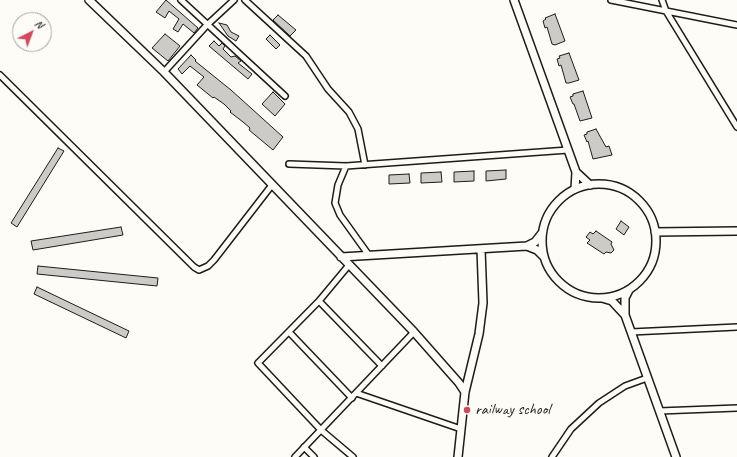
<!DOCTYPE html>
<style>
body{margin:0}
#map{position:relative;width:737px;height:457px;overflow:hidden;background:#fdfcf7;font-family:Caveat,sans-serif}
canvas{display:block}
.north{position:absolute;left:12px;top:12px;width:40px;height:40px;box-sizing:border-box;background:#fdfcf7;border:1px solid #a3a29f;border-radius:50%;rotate:42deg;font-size:11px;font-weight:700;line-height:16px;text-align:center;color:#1c1c1c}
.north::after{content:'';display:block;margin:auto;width:14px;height:18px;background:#d1495b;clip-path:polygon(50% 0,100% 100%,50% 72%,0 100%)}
</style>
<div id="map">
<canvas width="737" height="457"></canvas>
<div class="north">N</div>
</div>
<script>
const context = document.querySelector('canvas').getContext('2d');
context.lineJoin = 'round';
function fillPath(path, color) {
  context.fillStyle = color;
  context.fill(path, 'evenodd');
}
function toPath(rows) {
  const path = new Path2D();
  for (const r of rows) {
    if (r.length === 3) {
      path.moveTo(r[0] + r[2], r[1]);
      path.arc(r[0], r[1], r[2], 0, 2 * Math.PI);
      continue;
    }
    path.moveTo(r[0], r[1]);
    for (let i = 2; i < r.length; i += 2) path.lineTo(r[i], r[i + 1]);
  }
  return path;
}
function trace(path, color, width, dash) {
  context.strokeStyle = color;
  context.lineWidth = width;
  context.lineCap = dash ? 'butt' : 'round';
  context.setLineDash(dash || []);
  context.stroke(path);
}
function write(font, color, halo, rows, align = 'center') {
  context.font = font + ' Caveat,sans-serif';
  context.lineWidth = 4;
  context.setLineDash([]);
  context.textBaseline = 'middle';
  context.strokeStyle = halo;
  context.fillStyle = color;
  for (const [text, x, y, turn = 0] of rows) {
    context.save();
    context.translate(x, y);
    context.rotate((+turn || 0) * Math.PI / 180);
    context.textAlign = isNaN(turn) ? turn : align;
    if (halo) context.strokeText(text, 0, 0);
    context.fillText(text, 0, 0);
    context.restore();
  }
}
const building = toPath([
 [166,0,198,28,194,33,183,24,178,32,173,29,179,19,169,11,165,18,156,12,166,0],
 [555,14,565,41,555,45,552,44,547,27,545,28,543,21,546,19,545,18,555,14],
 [278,15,296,30,290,36,273,20,278,15],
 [219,23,227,25,231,32,239,36,236,41,228,36,219,23],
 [165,34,180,46,168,61,152,48,165,34],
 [270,35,280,45,276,49,266,39,270,35],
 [214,41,219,46,222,43,225,46,223,49,231,57,235,56,241,61,238,63,252,74,248,79,209,46,214,41],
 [569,53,579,80,569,83,566,83,561,65,559,66,557,59,560,58,559,56,569,53],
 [191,55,196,60,195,61,231,90,283,137,273,150,249,130,250,128,243,122,230,112,231,111,224,104,214,97,213,98,197,85,204,77,190,66,182,74,178,69,191,55],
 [583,91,592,118,580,121,574,104,573,104,570,97,573,96,573,94,583,91],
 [273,92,285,104,275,116,262,104,273,92],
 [596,129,606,147,609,146,612,155,593,159,588,141,587,142,584,135,587,134,587,132,596,129],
 [58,148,64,151,17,227,11,223,58,148],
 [506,170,506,179,486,181,486,171,506,170],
 [474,171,474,181,454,182,454,172,474,171],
 [441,172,442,182,421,183,421,173,441,172],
 [409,174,410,183,389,184,389,175,409,174],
 [621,221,629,227,624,235,616,229,621,221],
 [121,227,123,235,33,250,31,241,121,227],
 [596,231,612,242,611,244,614,250,611,253,606,252,604,254,587,243,590,240,586,237,590,232,593,234,596,231],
 [38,266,158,278,157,286,37,274,38,266],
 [37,287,129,331,126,338,34,294,37,287]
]);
const street = toPath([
 [181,0,285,96],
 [245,0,306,56,328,89,349,112,358,129,365,165],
 [611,0,737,25],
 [662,0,666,11,737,127],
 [164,72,207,25,234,0],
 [0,75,194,267,199,270,208,266,214,260,272,185],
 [289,164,346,166,568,150],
 [346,166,338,185,335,203,340,215,368,254],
 [349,265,319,301,258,363,321,430,353,457],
 [319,301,382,366],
 [289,332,352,398],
 [631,332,737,327],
 [356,393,461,429],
 [659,411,737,408],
 [304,447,314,457],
 [295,457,414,332],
 [552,457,571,429,599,403,625,386,647,378]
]);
const secondary = toPath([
 [89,0,164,72,414,332,459,383,465,392],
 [514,0,576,172,575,189],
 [576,172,590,185],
 [599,241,57],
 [655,232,737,231],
 [527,246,535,242,542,233],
 [341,257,527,246,537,250,544,257],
 [602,298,612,301,625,315,676,457],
 [625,315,625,298,629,290],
 [458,457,465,392,479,334,483,303,481,249]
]);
const markers = [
 [467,410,4,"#d1495b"]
];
const poiNames = [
 ["railway school",475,410]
];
fillPath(building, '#cccbc8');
trace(building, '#1c1c1c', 1);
trace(street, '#1c1c1c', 8);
trace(secondary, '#1c1c1c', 10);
trace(street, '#fdfcf7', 5);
trace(secondary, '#fdfcf7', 7);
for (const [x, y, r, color] of markers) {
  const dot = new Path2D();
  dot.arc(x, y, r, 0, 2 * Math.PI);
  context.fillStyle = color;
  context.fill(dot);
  trace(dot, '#fdfcf7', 1.5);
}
write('16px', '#1c1c1c', '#fdfcf7', poiNames, 'left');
</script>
